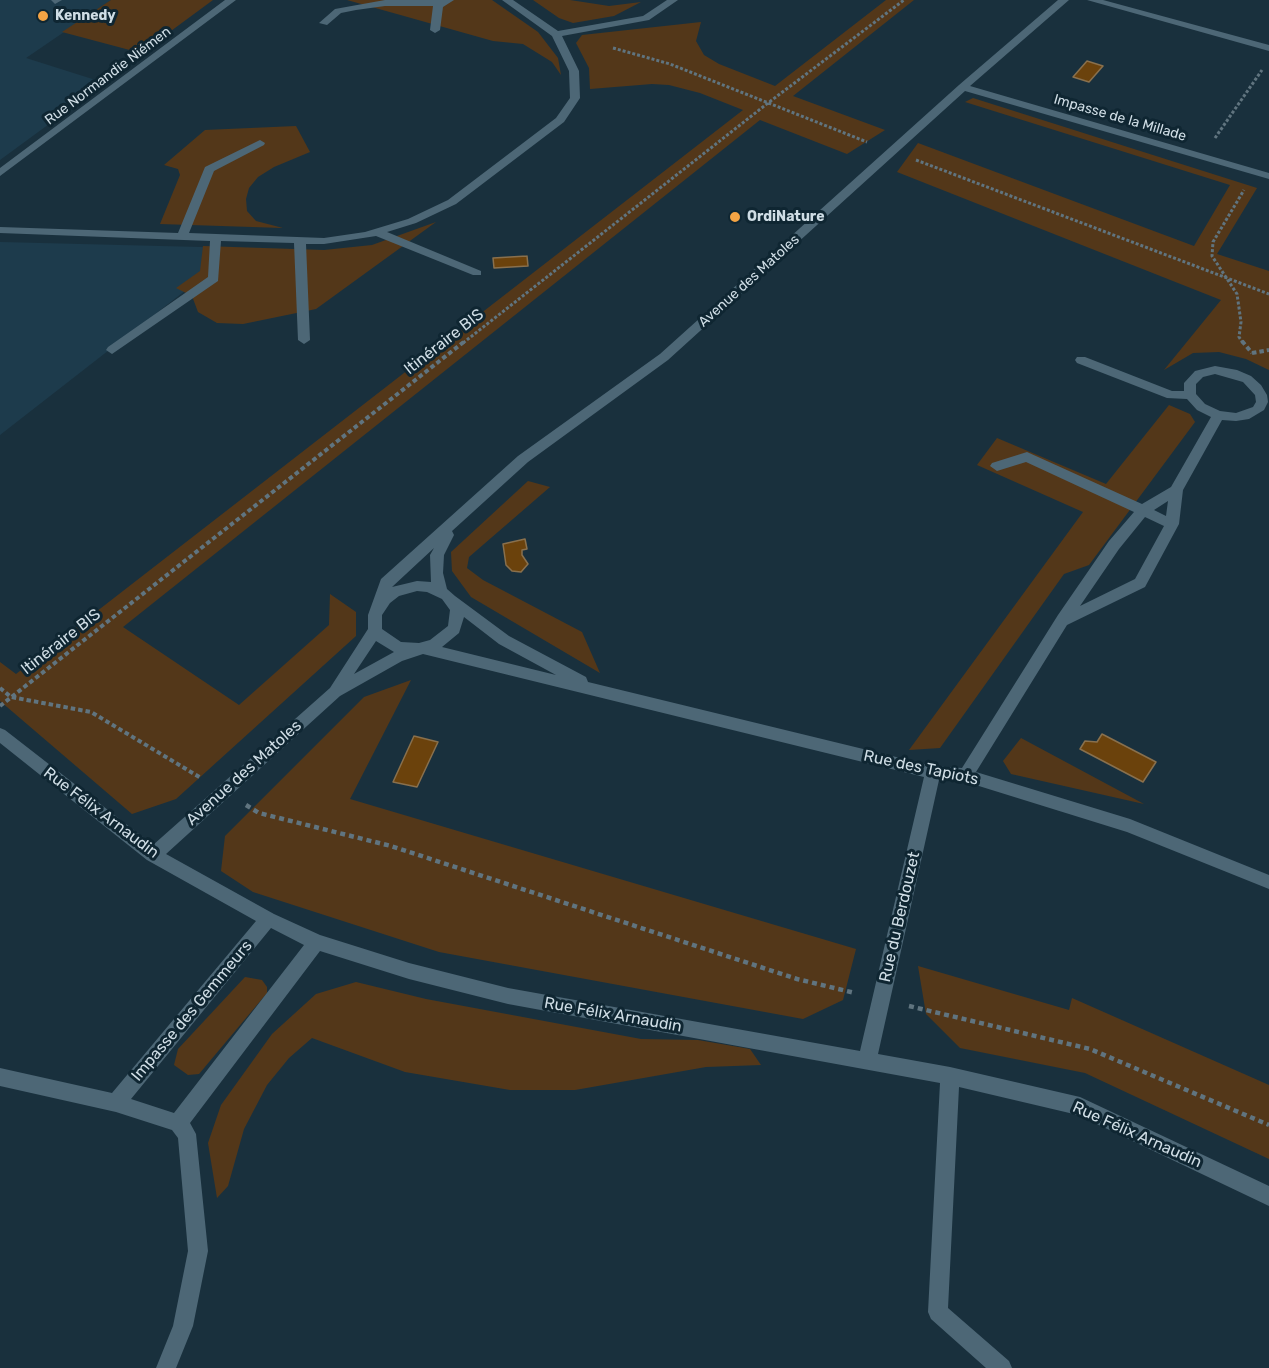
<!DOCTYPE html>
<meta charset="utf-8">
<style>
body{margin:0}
canvas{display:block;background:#19303d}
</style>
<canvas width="1269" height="1368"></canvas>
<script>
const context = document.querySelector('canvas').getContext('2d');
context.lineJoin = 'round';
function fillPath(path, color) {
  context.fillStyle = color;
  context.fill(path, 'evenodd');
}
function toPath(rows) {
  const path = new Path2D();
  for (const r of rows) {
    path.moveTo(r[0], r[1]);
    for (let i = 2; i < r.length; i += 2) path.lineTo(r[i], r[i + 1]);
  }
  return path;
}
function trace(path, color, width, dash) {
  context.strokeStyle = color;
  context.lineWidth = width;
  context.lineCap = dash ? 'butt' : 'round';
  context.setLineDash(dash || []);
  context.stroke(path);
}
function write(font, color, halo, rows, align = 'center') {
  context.font = font + ' Rubik,sans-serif';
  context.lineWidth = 6;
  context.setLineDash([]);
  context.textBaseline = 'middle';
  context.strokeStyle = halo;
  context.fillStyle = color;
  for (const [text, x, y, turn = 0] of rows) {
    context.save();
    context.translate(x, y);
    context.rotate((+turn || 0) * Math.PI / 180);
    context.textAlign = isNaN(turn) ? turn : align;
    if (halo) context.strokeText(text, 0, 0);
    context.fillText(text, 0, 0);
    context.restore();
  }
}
const built = toPath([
 [0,0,111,0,26,58,105,83,0,160],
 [0,242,240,248,0,435]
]);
const green = toPath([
 [111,0,213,0,141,53,62,32],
 [347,0,492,0,538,32,558,58,561,75,552,62,523,44,493,41],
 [533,0,570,0,609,6,641,2,614,16,573,23,559,18],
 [886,0,914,0,793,96,885,130,847,154,760,120,123,627,239,705,329,625,330,594,356,612,356,636,176,799,132,814,0,701,0,662,16,674,743,110,700,93,669,85,652,84,590,89,589,68,576,43,582,35,701,22,696,41,704,55,719,64,775,86],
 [973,98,1257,188,1217,254,1269,271,1269,370,1246,359,1219,352,1193,353,1164,370,1221,300,897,172,918,143,1194,246,1230,185,965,102],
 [296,126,310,152,274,167,258,177,249,188,246,199,247,211,256,221,283,228,160,224,180,175,178,169,164,165,205,130],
 [436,222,316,309,243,324,217,323,198,312,192,296,176,288,200,271,203,246,324,250,372,245],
 [1169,405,1190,414,1195,422,1089,565,1064,574,940,748,909,750,1083,512,977,465,997,438,1106,484],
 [528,481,550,487,469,557,467,568,483,580,582,632,600,673,471,597,452,571,451,552],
 [411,680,350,799,856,949,843,1000,803,1019,439,952,253,892,221,871,225,836,364,697],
 [1021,738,1144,804,1011,774,1003,761],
 [918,966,1069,1010,1072,998,1269,1085,1269,1159,1085,1073,960,1048,926,1014],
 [245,977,262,980,267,987,267,993,199,1074,188,1075,174,1065,178,1049],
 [356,982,426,999,641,1039,698,1040,750,1049,761,1065,706,1067,575,1090,510,1090,405,1072,312,1038,289,1058,267,1085,244,1129,228,1186,217,1198,208,1143,221,1105,272,1034,316,994]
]);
const water = toPath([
 [1087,61,1103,66,1089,82,1073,77,1087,61],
 [527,256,528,266,494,268,493,258,527,256],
 [525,539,527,549,522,550,522,555,528,564,521,572,512,571,506,565,503,544,525,539],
 [1102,734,1156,762,1143,782,1080,749,1085,741,1097,742,1102,734],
 [414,736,438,742,417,787,393,782,414,736]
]);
const pathFar2 = toPath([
 [613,48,670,64,867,142],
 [1215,138,1262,70],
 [916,160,1269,294],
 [463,343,768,103,904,0],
 [1243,343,1239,337,1241,322,1237,294,1212,256,1213,242,1244,190]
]);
const pathFar1 = toPath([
 [1242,341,1252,353],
 [1252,353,1269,350],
 [0,688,11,697,91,712,201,778],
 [0,706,465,341]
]);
const path = toPath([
 [246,805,259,813,391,846,797,979,855,993],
 [909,1006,1090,1049,1269,1125]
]);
const minor = toPath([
 [51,0,62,0,55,4,51,0],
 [225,0,236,0,0,176,0,168,225,0],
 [385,0,454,0,443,7,440,30,435,33,430,30,433,6,385,6,356,10,341,13,327,25,319,23,335,9,385,0],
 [502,0,513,0,558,31,643,16,667,0,678,0,649,20,562,36,579,71,580,98,564,122,456,204,416,223,387,232,481,271,481,275,473,275,376,236,324,244,306,244,310,340,304,344,298,340,294,243,221,241,218,281,112,354,106,350,108,347,208,277,210,241,0,233,0,227,178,233,205,167,260,140,265,143,264,145,214,171,189,233,324,238,365,232,408,219,448,200,556,118,570,98,569,71,552,36,502,0],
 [1058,0,1069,0,970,86,1269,173,1269,179,965,91,668,360,528,462,452,531,454,535,444,555,443,573,447,589,455,596,509,636,586,677,588,682,933,766,962,768,1058,615,1109,541,1134,512,1026,462,997,471,990,466,992,463,1027,452,1142,504,1171,487,1211,417,1197,410,1187,399,1167,398,1077,363,1075,360,1077,357,1085,357,1172,391,1184,391,1184,383,1195,371,1215,366,1237,370,1251,376,1261,385,1267,395,1268,402,1264,410,1249,419,1236,421,1222,420,1183,490,1179,524,1145,587,1067,625,976,772,1130,819,1269,875,1269,889,1127,832,966,782,939,780,878,1054,950,1067,1080,1097,1269,1186,1269,1206,1078,1115,959,1087,948,1308,1009,1361,1012,1368,986,1368,931,1319,928,1312,940,1083,508,1004,409,979,320,951,190,1123,196,1134,208,1251,193,1326,176,1368,156,1368,173,1326,188,1251,178,1138,172,1130,116,1112,0,1086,0,1068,112,1093,256,921,147,860,0,743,0,728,5,730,153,845,330,688,368,629,368,615,381,579,518,456,660,354,959,85,1058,0],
 [1215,374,1243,382,1255,395,1256,402,1253,407,1236,413,1220,411,1205,404,1196,394,1196,384,1203,377,1215,374],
 [1168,501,1166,516,1154,510,1168,501],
 [1145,517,1164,526,1135,579,1080,606,1119,549,1145,517],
 [434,548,430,555,431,582,417,581,392,587,434,548],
 [417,591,427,592,442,599,450,610,448,626,430,640,419,643,401,642,382,629,382,615,390,603,399,596,417,591],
 [464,617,499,644,556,675,442,647,459,633,464,617],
 [376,641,394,652,354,674,376,641],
 [423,654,924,777,860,1051,508,988,409,963,320,935,274,914,166,854,340,696,402,661,423,654],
 [271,928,304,945,174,1113,131,1099,271,928],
 [1087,0,1103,0,1269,45,1269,51,1087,0]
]);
const markers = [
 [43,16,6,"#f4a444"],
 [735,217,6,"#f4a444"]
];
const farPoinames = [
 ["Kennedy",55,16],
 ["OrdiNature",747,217]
];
const farStreetnames = [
 ["Rue Normandie Niémen",108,76,-37],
 ["Impasse de la Millade",1120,118,16],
 ["Avenue des Matoles",749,281,-42]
];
const streetNames = [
 ["Itinéraire BIS",444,342,-38],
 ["Itinéraire BIS",61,642,-38],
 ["Rue des Tapiots",921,768,12],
 ["Avenue des Matoles",244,773,-42],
 ["Rue Félix Arnaudin",101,813,37],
 ["Rue du Berdouzet",900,917,-77],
 ["Impasse des Gemmeurs",192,1011,-50],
 ["Rue Félix Arnaudin",613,1015,10],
 ["Rue Félix Arnaudin",1137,1135,24]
];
fillPath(built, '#1d3b4c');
fillPath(green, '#533719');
fillPath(water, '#6b420c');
trace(water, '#89704d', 1.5);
trace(pathFar2, '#60747f', 3, [3, 2]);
trace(pathFar1, '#60747f', 4, [4.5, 3]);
trace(path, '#60747f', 4.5, [5, 4]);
fillPath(minor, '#4d6776');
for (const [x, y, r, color] of markers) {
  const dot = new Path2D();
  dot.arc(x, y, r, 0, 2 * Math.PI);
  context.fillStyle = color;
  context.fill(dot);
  trace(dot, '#0f2632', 2);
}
write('bold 14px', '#cfdde5', '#0f2632', farPoinames, 'left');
write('14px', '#cfdde5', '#0f2632', farStreetnames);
write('16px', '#cfdde5', '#0f2632', streetNames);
</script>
